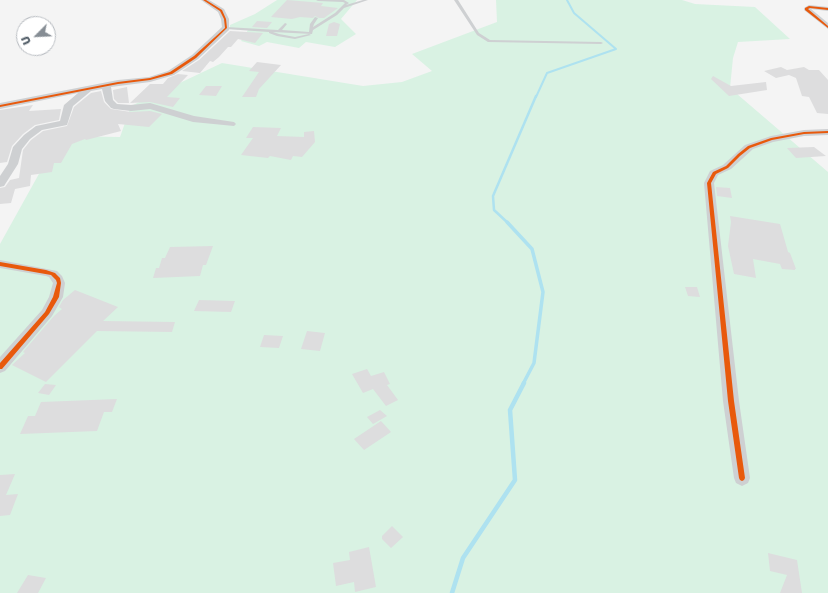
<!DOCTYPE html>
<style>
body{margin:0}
#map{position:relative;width:828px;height:593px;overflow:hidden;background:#f4f4f4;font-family:"Golos Text",sans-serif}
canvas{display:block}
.north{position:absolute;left:16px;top:16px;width:40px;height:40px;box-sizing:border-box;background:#fff;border:1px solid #b7bbc0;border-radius:50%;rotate:246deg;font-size:11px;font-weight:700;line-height:16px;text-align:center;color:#4a5661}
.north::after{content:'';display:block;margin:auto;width:14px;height:18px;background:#868d94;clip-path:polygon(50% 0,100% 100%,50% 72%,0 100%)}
</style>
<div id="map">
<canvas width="828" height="593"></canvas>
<div class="north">U</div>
</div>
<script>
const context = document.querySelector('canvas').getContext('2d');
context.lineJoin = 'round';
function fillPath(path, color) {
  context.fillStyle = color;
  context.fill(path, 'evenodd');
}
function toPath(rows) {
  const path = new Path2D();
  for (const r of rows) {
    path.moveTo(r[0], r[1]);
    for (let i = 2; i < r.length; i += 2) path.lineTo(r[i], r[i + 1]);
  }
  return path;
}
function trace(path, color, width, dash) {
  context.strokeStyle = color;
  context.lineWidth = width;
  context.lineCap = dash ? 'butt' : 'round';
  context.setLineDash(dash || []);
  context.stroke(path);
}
const green = toPath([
 [277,0,357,0,341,19,356,34,335,47,306,42,299,48,267,42,259,46,241,41,248,30,230,29,230,25,255,14],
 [496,0,682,0,695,4,755,7,790,39,738,42,733,58,730,88,828,172,828,593,0,593,0,244,60,136,120,137,131,106,222,63,363,86,402,82,432,71,412,54,497,22]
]);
const streamFar3 = toPath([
 [536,97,547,73,616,49,574,13,567,0]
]);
const streamFar2 = toPath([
 [508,223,494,210,493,196,536,96]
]);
const streamFar1 = toPath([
 [507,222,532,249,543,292,534,363,523,384]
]);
const stream = toPath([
 [452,593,463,558,515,480,510,410,524,383]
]);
const building = toPath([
 [287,0,323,3,321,6,338,8,324,18,319,18,315,16,313,18,300,17,292,19,271,17],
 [257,21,272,22,267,28,252,27],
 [334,22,340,24,337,36,326,36,329,24],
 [230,31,263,33,255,43,238,39,231,47,228,47,219,57,213,62,210,61,200,73,182,71,199,60],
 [257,62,281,65,259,89,256,97,242,97,259,72,249,71],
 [781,67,787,70,804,67,809,70,819,70,828,80,828,114,817,113,809,97,802,96,796,78,789,75,776,78,764,71],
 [178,74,188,75,167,97,180,98,173,107,150,102,130,103,150,84,163,84,168,78],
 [713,76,731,86,766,82,767,90,729,96,711,79],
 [206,86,222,86,216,96,199,95],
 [127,87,129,103,118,103,114,99,113,90],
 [101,91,104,102,111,109,131,112,150,111,162,114,149,127,118,124,121,131,86,140,85,139,72,144,61,163,54,163,52,172,31,175,30,186,15,189,11,203,0,204,0,188,5,187,10,180,19,178,23,150,31,140,43,131,67,126,74,107,91,93],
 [33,105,29,111,61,109,59,120,35,125,23,134,12,146,7,162,0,163,0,110],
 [253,127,281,128,277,136,304,137,304,132,314,131,315,142,302,157,293,156,291,160,270,156,268,158,241,155,253,138,246,138],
 [814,147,826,156,796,158,787,148],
 [716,187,730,188,732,198,717,196],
 [730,216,780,224,788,252,790,253,796,269,795,269,795,270,782,269,780,264,753,259,756,278,734,274,728,246,731,222],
 [213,246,206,265,203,265,200,276,153,278,156,268,159,268,162,258,165,258,170,247],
 [685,287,697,287,700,297,688,296],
 [75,290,118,307,103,321,175,322,172,332,97,331,46,382,12,365,25,353,23,352,54,316,62,309,59,307,63,300],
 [199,300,235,301,231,312,194,311],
 [307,331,325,333,320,351,301,349],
 [264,335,283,336,279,348,260,347],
 [367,369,371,376,384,372,390,384,387,385,398,400,386,406,373,389,363,393,352,374],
 [45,384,56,385,49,395,38,393],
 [117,399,112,412,104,412,97,431,20,434,28,416,35,416,41,402],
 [380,410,387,416,373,424,367,417],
 [381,421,391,432,364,450,354,439],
 [15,474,6,495,18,494,10,515,0,516,0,475],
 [392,526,403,537,391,548,382,539,382,536],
 [369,547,376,587,355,592,354,582,336,586,333,563,350,560,349,552],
 [768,553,797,560,802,593,780,593,787,575,770,571],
 [28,575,46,578,38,593,17,593]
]);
const lane = toPath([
 [316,0,344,0,349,3,346,5,363,0,368,0,344,8,337,15,313,30,312,34,273,32,279,34,295,37,309,34,311,35,295,39,277,36,269,33,269,32,226,29,224,28,226,27,278,30,285,23,287,24,282,30,309,32,310,24,315,17,318,18,314,24,313,27,335,13,345,3,343,2,318,1,316,0],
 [454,0,458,0,479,33,490,40,601,42,603,43,601,44,488,42,477,35,454,0]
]);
const street = toPath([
 [201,0,209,0,224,9,229,19,229,30,198,59,174,75,150,82,111,87,113,100,117,104,131,105,150,103,194,116,234,122,236,124,234,126,193,122,150,109,131,111,114,109,111,108,105,101,102,89,91,91,73,106,67,125,42,130,30,139,22,149,18,164,4,186,0,187,0,176,8,164,13,147,24,135,36,126,60,121,64,105,78,93,0,109,0,103,118,80,149,77,168,71,192,55,222,27,221,19,218,12,201,0],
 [809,5,828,7,828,11,811,9,828,23,828,29,804,10,804,8,809,5],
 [828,129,828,135,804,136,773,142,753,149,731,169,718,175,714,183,739,401,750,478,748,483,742,486,736,483,734,478,723,401,704,183,710,171,723,165,745,145,771,136,804,130,828,129],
 [0,260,57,271,62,276,65,283,63,297,52,316,5,371,0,373,0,357,42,310,49,297,53,283,49,277,46,276,0,268,0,260]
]);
const cycleway = toPath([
 [203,0,206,0,222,10,226,19,227,28,196,58,172,74,150,80,118,84,0,107,0,105,118,82,150,78,170,72,194,56,225,28,224,19,220,11,203,0],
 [809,6,828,8,828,10,810,8,808,9,828,26,828,28,805,10,805,8,809,6],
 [828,131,828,133,804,134,772,140,750,148,740,156,728,168,716,174,711,183,734,401,745,478,744,480,742,481,740,480,739,478,728,401,707,183,713,172,726,166,738,154,748,146,771,138,804,132,828,131],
 [0,262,46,270,55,273,60,278,61,283,59,297,49,314,2,369,0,369,0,363,45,312,53,297,57,283,56,280,51,275,0,266,0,262]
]);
fillPath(green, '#d9f2e3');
trace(streamFar3, '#aee2f0', 2);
trace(streamFar2, '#aee2f0', 2.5);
trace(streamFar1, '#aee2f0', 3.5);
trace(stream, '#aee2f0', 4.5);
fillPath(building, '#ddddde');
fillPath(lane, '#ced0d2');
fillPath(street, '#ced0d2');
fillPath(cycleway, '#e8590c');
</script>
